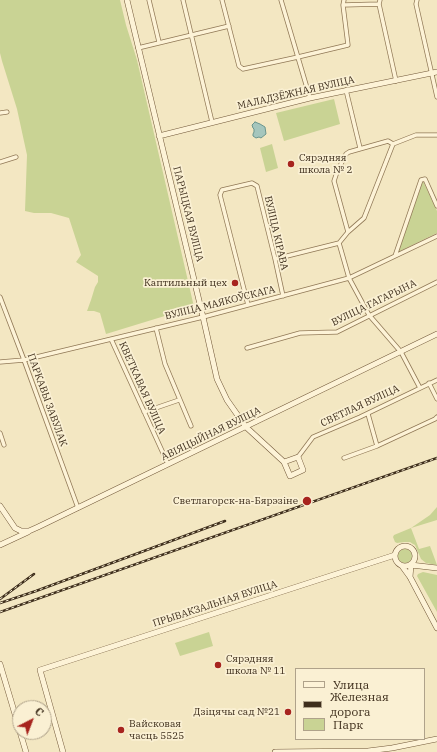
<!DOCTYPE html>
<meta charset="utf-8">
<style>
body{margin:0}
#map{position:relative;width:437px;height:752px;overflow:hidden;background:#f3e7c2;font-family:"IBM Plex Serif",serif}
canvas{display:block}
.legend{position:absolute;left:295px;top:668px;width:130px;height:72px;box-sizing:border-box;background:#faf0d3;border:1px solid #afa28a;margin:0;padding:5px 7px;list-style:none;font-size:12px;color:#3e2e1c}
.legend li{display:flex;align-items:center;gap:8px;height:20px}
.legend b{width:20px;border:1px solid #afa28a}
.north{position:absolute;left:12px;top:700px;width:40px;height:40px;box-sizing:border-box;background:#faf0d3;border:1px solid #afa28a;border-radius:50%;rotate:42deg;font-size:11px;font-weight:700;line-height:16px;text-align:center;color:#3e2e1c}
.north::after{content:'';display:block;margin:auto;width:14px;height:18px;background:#a7241e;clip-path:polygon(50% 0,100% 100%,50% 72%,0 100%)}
</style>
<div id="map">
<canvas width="437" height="752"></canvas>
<ul class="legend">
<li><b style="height:5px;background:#fdf3d7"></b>Улица</li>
<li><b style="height:5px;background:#3e2e1c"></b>Железная дорога</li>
<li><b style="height:11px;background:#c9d394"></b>Парк</li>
</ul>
<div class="north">С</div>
</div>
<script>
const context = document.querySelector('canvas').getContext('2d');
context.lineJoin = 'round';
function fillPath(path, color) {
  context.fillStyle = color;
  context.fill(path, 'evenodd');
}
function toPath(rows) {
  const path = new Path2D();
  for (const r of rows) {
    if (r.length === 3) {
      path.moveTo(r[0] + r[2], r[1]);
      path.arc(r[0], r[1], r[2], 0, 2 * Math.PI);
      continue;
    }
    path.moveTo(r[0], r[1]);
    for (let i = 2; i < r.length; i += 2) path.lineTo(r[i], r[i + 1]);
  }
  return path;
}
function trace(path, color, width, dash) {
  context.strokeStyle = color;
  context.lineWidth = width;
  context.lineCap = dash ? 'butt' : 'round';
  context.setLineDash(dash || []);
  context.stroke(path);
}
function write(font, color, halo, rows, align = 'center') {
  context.font = font + ' "IBM Plex Serif",serif';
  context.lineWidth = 3.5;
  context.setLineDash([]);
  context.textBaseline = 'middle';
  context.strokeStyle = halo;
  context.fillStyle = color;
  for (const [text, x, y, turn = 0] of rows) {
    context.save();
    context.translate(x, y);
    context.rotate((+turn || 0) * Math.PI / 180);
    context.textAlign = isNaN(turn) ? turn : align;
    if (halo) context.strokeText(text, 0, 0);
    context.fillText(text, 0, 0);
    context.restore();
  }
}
const green = toPath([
 [0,0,120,0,126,25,137,60,194,307,106,334,100,313,94,311,87,311,91,300,95,287,98,282,98,276,76,262,81,255,69,218,51,213,34,213,25,211,27,155,17,109,2,61,0,53],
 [334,99,340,124,284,141,276,113],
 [272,144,278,168,266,172,260,148],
 [423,181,437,211,437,233,398,252],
 [437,507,437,520,411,528,419,549,430,546,437,565,426,563,421,559,415,545,413,544,410,542,404,542,397,543,395,542,393,537,394,535,411,528,430,515],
 [405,556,7],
 [423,572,437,575,437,612,417,576,418,574],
 [209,632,213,646,180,656,175,643]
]);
const water = toPath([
 [255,122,260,124,265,127,266,134,261,138,259,137,256,138,253,136,253,134,254,132,254,129,253,128,252,125,255,122]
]);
const street = toPath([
 [149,0,159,42],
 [183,0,212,122],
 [222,0,239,66,243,69,298,57,348,45,343,5,344,0],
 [281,0,310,98],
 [380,0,379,4,396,81],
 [417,0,416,4,437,97],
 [343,5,379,4],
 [138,48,229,26],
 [346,90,360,148],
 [0,113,7,112],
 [0,162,16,157],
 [348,232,334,181,337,172,346,154,349,152,388,141,393,144],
 [339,243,349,278,369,315,401,352,420,388],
 [395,256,421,180,425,179,437,206],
 [275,259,339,243,348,232,364,218,393,144,416,135,437,135],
 [0,297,24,360,78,508],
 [248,305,220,195,222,190,252,183,257,186,275,259,283,296],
 [156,328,165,364,191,426],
 [111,339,168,464],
 [247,348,300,333,337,332,437,282],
 [0,362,24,360,203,317,349,278,437,236],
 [429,383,437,399],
 [144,412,179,400],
 [368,414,377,446],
 [0,433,4,445],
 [298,457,313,437,360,417,437,380],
 [344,458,377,446,435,419,437,417]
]);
const secondary = toPath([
 [127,0,203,317,217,379,227,400,246,427,284,462,290,476,303,470,298,457,284,462],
 [159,136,310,98,437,72],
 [0,506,15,528,21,531,29,531,38,527,437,334],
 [0,545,28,532],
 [405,556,10],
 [402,566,410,577,437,628],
 [410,577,411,565,437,568],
 [0,664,20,731],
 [20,732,26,752],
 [63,752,40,670,395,555],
 [275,752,368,751,392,748,437,739]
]);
const rail = toPath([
 [0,599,34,574],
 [0,603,36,591,225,521],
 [0,612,437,458]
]);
const markers = [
 [291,164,4,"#a7241e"],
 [235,283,4,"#a7241e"],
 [307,501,5,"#a7241e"],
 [218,665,4,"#a7241e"],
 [288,712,4,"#a7241e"],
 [121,730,4,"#a7241e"]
];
const streetNames = [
 ["МАЛАДЗЁЖНАЯ ВУЛІЦА",296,93,-13],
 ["ПАРЫЦКАЯ ВУЛІЦА",188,214,76],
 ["ВУЛІЦА КІРАВА",276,233,77],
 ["ВУЛІЦА МАЯКОЎСКАГА",220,303,-14],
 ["ВУЛІЦА ГАГАРЫНА",374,303,-26],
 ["КВЕТКАВАЯ ВУЛІЦА",142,388,66],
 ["ПАРКАВЫ ЗАВУЛАК",47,400,70],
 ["СВЕТЛАЯ ВУЛІЦА",360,406,-25],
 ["АВІЯЦЫЙНАЯ ВУЛІЦА",211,434,-26],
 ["ПРЫВАКЗАЛЬНАЯ ВУЛІЦА",215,604,-18]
];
const poiNames = [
 ["Сярэдняя",299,158],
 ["школа № 2",299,170],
 ["Каптильный цех",227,283,"right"],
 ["Светлагорск-на-Бярэзіне",298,501,"right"],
 ["Сярэдняя",226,659],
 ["школа № 11",226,671],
 ["Дзіцячы сад №21",280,712,"right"],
 ["Вайсковая",129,724],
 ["часць 5525",129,736]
];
fillPath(green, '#c9d394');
fillPath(water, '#a5c6bd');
trace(water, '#6a958d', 1);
trace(street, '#907856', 5);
trace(secondary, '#725839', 6);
trace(street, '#fdf3d7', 3.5);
trace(secondary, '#fdf3d7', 5);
trace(rail, '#3e2e1c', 2.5);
trace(rail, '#faf0d3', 1, [3]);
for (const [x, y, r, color] of markers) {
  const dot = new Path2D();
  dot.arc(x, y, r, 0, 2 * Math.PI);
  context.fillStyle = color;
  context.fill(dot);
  trace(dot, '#faf0d3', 1.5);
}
write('10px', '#3e2e1c', '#faf0d3', streetNames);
write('10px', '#3e2e1c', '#faf0d3', poiNames, 'left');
</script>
